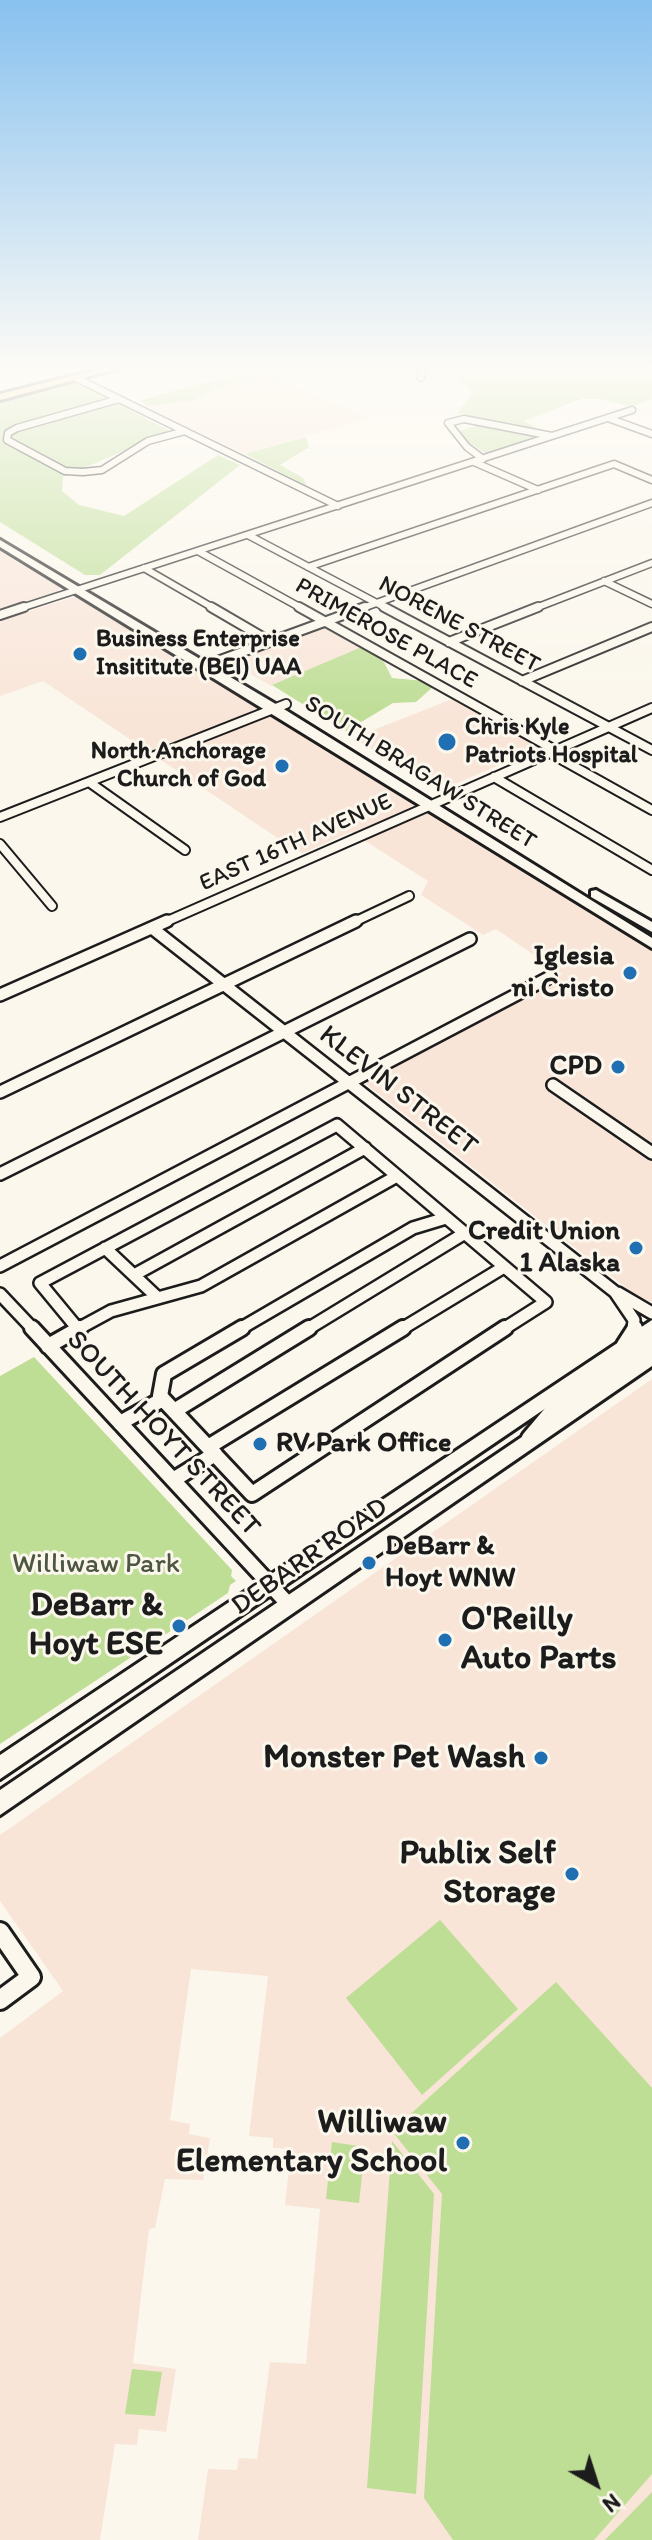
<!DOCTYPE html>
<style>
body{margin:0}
#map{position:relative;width:652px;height:2540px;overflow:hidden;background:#fbf7ec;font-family:Itim,sans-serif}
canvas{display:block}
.north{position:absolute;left:556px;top:2444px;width:80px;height:80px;-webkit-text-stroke:6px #fbf7ec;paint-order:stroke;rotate:141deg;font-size:22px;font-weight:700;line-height:32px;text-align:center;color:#1c1c1c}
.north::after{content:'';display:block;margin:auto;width:28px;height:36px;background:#1c1c1c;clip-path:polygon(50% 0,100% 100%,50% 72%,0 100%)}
</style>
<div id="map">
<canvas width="652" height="2540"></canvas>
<div class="north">N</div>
</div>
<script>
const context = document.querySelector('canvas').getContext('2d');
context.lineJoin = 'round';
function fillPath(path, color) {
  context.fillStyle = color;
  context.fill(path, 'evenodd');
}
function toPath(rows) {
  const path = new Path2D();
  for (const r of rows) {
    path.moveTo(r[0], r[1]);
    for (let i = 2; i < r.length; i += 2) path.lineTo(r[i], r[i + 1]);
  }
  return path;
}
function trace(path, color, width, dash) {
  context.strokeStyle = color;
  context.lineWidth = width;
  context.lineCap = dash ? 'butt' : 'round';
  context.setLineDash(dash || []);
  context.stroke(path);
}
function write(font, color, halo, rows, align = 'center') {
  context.font = font + ' Itim,sans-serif';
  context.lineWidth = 6;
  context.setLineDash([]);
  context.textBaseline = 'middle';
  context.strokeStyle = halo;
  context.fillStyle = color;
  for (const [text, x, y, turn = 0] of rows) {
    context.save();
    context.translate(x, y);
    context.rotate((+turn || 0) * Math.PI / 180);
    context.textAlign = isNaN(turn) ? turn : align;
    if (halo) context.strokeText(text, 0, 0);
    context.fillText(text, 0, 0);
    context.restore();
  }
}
const built = toPath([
 [266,373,367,418,245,454,145,407],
 [0,549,62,586,57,592,0,610],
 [74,597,80,597,652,951,652,1302,643,1301,362,1081,562,974,496,929,483,935,421,895,428,881,351,832,303,853,297,851,43,681,0,696,0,620],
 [326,626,368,649,271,686,234,664,235,660],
 [455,698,542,747,443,789,436,788,353,738],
 [652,1379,652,2540,198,2540,208,2469,237,2470,239,2458,257,2459,270,2362,306,2364,320,2209,285,2205,291,2149,273,2148,273,2138,249,2136,268,1976,191,1969,170,2120,190,2124,189,2134,210,2138,203,2180,165,2179,155,2228,149,2229,133,2363,176,2369,166,2432,139,2429,137,2445,115,2444,100,2540,0,2540,0,2038,63,1991,0,1901,0,1835]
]);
const green = toPath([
 [652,366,652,399,632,407,600,399,581,399,524,421,537,428,534,430,458,413,471,395,468,387,450,375,429,380,431,373,428,369,281,376,269,373,267,367],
 [256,369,262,376,214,389,195,400,147,406,140,400],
 [76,382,170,431,63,477,62,491,79,505,124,516,218,455,240,465,100,575,85,575,0,522,0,402],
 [482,424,539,436,486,453,469,444,459,431],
 [306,437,309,447,280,465,303,478,307,486,245,454],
 [364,646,384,662,392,678,425,681,434,686,416,702,393,703,346,731,272,685],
 [34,1357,232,1570,231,1576,236,1581,230,1585,228,1593,0,1744,0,1376],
 [440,1920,518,2009,422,2095,346,1998],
 [556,1982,652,2088,652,2474,594,2540,453,2540,424,2498,442,2194,392,2131],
 [392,2141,434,2194,416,2494,367,2488],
 [332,2142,365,2147,359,2203,326,2199],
 [132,2369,162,2372,155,2416,125,2414],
 [652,2492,652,2540,605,2540]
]);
const minorFar4 = toPath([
 [418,366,423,370,421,378],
 [76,378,338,506],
 [119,399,17,428,8,433,7,440,65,471,83,472,102,470,148,441,185,431],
 [608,418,652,434],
 [483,459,467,447,448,423,464,419,552,436],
 [474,462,538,490],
 [248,535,388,609],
 [198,551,303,609],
 [308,567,614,464,652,480],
 [144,568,215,609],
 [604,581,652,604],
 [18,609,632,410],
 [360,609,652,503],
 [533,609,652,563]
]);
const minorFar3 = toPath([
 [211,607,271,642],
 [299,607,555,750],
 [384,607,652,750],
 [0,615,24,607],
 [449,642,538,607],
 [204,666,365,607],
 [522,681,652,627],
 [550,753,652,810],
 [494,777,652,870],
 [89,782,185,850],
 [0,817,286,704],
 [0,844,52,906],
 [163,923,652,708],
 [352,923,409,896]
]);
const minorFar2 = toPath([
 [152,928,615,1292,634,1320,633,1330],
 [0,995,167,921],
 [553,1085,652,1153],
 [0,1092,356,921],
 [0,1174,470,939],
 [105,1248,158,1298],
 [0,1266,550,977],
 [134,1275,365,1148],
 [618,1293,652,1313],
 [0,1294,34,1330],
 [78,1329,40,1283,337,1125,546,1302,502,1330],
 [76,1330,111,1311,201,1286,397,1176],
 [238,1330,413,1228,446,1218],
 [306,1330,465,1233],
 [400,1330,504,1267]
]);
const minorFar1 = toPath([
 [32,1328,290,1606],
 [242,1328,164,1374,160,1396,252,1494,505,1328],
 [624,1345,635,1328],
 [48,1346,80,1328],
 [174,1411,309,1328],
 [120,1423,163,1399],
 [529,1438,551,1412,652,1342],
 [208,1447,403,1328],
 [173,1480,215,1454]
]);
const minor = toPath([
 [0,1932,31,1977,0,2000]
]);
const secondary = toPath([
 [0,540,279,706,652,938,652,948,0,547,0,540],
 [596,890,652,922,652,932,591,897,591,891,596,890],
 [652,1320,652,1336,0,1779,0,1755,652,1320],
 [652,1349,652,1366,0,1815,0,1790,652,1349]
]);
const primary = toPath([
 [112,366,127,366,0,400,0,394,112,366]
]);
const markers = [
 [80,654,8,"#1f6fb2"],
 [447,742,10,"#1f6fb2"],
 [282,766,8,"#1f6fb2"],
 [630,973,8,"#1f6fb2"],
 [618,1067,8,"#1f6fb2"],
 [636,1248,8,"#1f6fb2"],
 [260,1444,8,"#1f6fb2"],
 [369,1563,8,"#1f6fb2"],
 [179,1626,8,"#1f6fb2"],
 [445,1640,8,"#1f6fb2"],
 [541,1758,8,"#1f6fb2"],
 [572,1874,8,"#1f6fb2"],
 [463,2143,8,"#1f6fb2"]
];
const farStreetnames = [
 ["NORENE STREET",459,625,28],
 ["PRIMEROSE PLACE",386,634,29],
 ["SOUTH BRAGAW STREET",420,773,32],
 ["EAST 16TH AVENUE",296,843,-24]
];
const farPoinames = [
 ["Business Enterprise",96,640],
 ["Insititute (BEI) UAA",96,668],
 ["Chris Kyle",465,728],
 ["Patriots Hospital",465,756],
 ["North Anchorage",266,752,"right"],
 ["Church of God",266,780,"right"]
];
const poiNames = [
 ["Iglesia",614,957],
 ["ni Cristo",614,989],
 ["CPD",602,1067],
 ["Credit Union",620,1232],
 ["1 Alaska",620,1264],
 ["RV Park Office",276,1444,"left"],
 ["DeBarr &",385,1547,"left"],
 ["Hoyt WNW",385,1579,"left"]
];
const streetNames = [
 ["KLEVIN STREET",398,1091,38],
 ["SOUTH HOYT STREET",163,1434,47],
 ["DEBARR ROAD",310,1557,-35]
];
const parkNames = [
 ["Williwaw Park",96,1565]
];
const nearPoinames = [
 ["DeBarr &",163,1606],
 ["Hoyt ESE",163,1645],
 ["O'Reilly",461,1620,"left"],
 ["Auto Parts",461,1659,"left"],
 ["Monster Pet Wash",525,1758],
 ["Publix Self",556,1854],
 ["Storage",556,1893],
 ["Williwaw",447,2123],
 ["Elementary School",447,2162]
];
fillPath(built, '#f9e5d8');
fillPath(green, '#bedd95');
trace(minorFar4, '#1c1c1c', 9);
trace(minorFar3, '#1c1c1c', 12);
trace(minorFar2, '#1c1c1c', 16);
trace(minorFar1, '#1c1c1c', 20);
trace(minor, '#1c1c1c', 24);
trace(secondary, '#1c1c1c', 6);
trace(primary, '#1c1c1c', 6);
trace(minorFar4, '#fbf7ec', 6);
trace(minorFar3, '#fbf7ec', 8);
trace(minorFar2, '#fbf7ec', 11);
trace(minorFar1, '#fbf7ec', 14);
trace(minor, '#fbf7ec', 18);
fillPath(secondary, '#fbf7ec');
fillPath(primary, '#f9df96');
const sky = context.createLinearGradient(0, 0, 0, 721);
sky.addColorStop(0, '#88c1ef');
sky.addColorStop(0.51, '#fdfbf6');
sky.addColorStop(1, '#fdfbf600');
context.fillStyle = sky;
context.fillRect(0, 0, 652, 721);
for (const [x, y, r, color] of markers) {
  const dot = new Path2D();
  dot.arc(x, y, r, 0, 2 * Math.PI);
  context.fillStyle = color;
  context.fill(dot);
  trace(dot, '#fbf7ec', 3);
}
write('24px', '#1c1c1c', '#fbf7ec', farStreetnames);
write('bold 24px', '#1c1c1c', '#fbf7ec', farPoinames, 'left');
write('bold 28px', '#1c1c1c', '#fbf7ec', poiNames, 'right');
write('28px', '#1c1c1c', '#fbf7ec', streetNames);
write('28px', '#4d5640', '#fbf7ec', parkNames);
write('bold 34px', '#1c1c1c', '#fbf7ec', nearPoinames, 'right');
</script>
